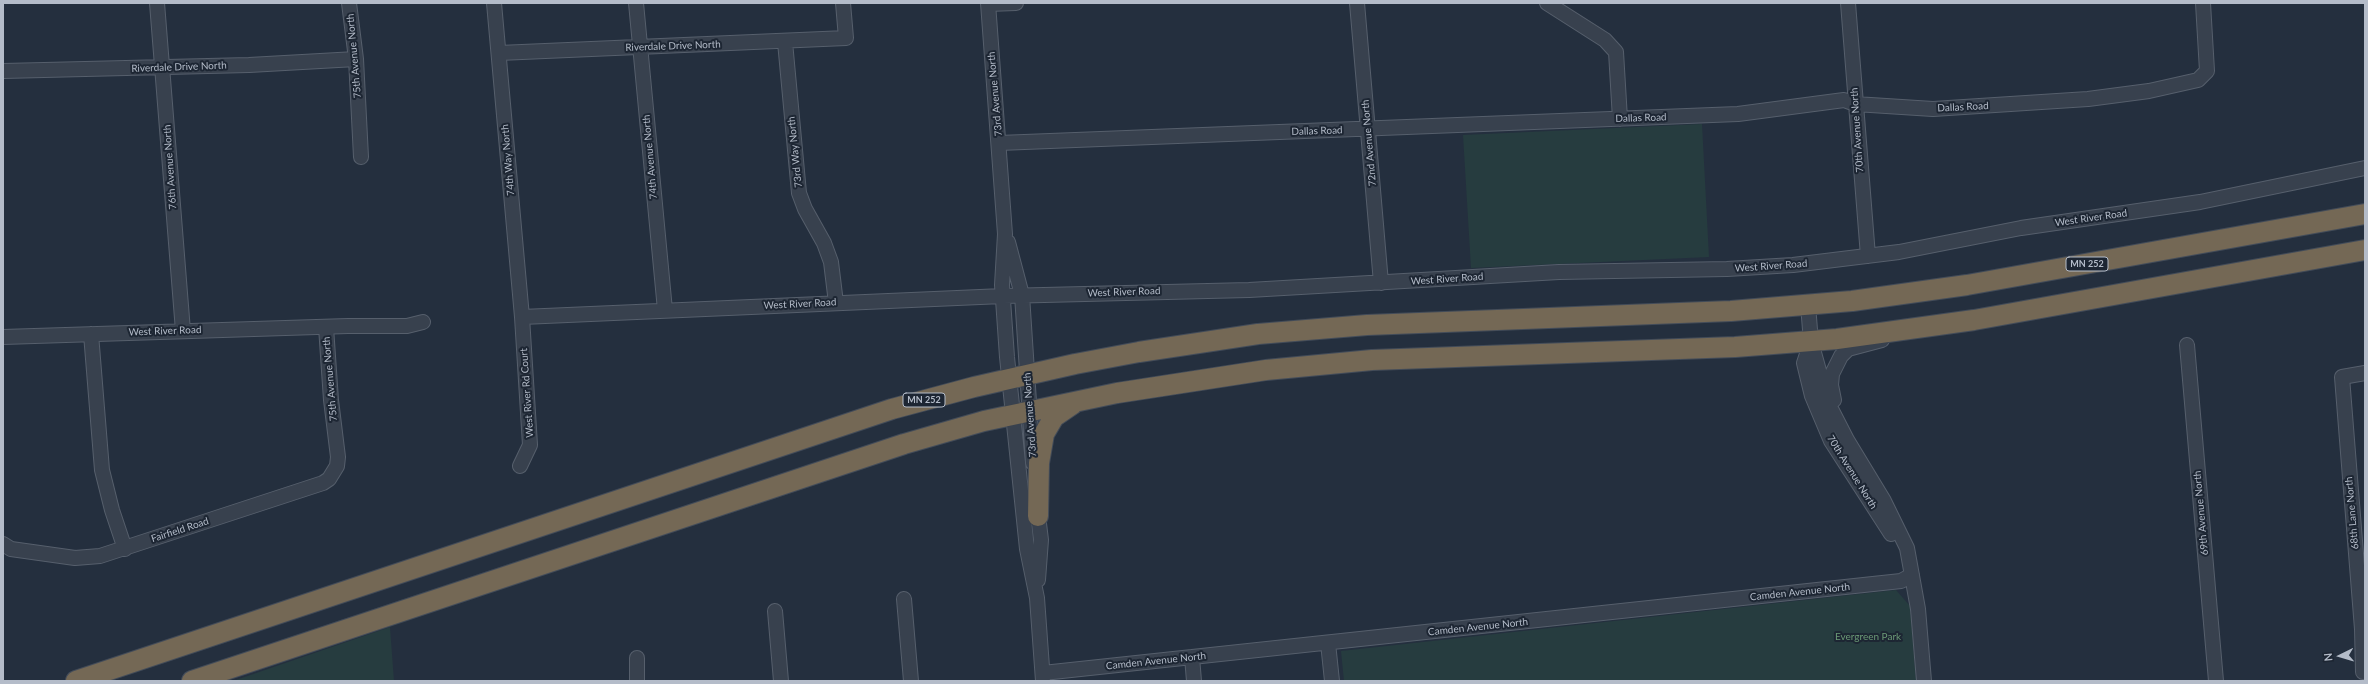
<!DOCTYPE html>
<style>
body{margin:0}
#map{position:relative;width:2368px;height:684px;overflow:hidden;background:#242f3e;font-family:Lato,sans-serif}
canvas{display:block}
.frame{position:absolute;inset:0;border:4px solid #b4bcc9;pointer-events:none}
.north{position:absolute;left:2320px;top:636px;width:40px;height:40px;-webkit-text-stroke:3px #1d2633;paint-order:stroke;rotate:265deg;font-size:11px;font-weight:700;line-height:16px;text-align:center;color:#b4bcc9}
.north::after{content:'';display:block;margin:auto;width:14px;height:18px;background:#b4bcc9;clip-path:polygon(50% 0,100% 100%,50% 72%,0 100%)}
</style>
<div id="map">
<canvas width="2368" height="684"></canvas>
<div class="frame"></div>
<div class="north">N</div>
</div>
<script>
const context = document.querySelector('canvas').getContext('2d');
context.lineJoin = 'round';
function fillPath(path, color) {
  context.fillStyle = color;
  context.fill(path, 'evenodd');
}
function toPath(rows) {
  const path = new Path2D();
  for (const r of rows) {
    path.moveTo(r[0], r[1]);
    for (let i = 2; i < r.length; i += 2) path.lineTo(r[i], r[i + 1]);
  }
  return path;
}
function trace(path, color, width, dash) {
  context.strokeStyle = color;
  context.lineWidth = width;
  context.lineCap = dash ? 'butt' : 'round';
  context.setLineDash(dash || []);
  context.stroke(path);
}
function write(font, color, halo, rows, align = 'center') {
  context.font = font + ' Lato,sans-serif';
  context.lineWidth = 4;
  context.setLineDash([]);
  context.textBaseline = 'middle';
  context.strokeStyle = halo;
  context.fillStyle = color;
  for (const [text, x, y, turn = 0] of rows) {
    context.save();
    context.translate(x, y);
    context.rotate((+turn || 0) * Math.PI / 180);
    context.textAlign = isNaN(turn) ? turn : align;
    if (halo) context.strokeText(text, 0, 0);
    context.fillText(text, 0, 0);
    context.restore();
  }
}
const green = toPath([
 [1702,124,1709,257,1471,268,1463,135],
 [1896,590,1910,606,1916,681,1344,681,1341,651],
 [390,627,394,681,233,681]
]);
const minor = toPath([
 [157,3,183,331],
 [349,3,356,59,361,157],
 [494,3,522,317,530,445,520,466],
 [636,3,665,310],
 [988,3,1005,234,1002,285,1007,357,1027,549,1037,598,1043,681],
 [1357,3,1381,283],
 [1547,3,1605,40,1616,52,1620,119],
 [1848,3,1868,256],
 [988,4,1016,3],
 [785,42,799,193,805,209,824,243,831,262,836,303],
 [499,53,846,38,843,3],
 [3,71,249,65,356,59],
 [999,143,1738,114,1844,100,1855,104,1933,109,2088,99,2149,91,2198,80,2207,71,2203,3],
 [1008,242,1022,295,1033,463],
 [1808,305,1811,342,1828,403,1847,440,1884,501,1907,548,1918,609,1924,681],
 [522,317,1003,296,1249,290,1559,272,1727,269,1793,265,1899,252,2021,228,2200,202,2365,168],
 [91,334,102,470,112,510,125,549],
 [3,337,348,326,407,326,423,322],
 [1811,342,1804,363,1812,396,1831,441,1891,534],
 [2187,345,2216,681],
 [2365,373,2342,377,2362,629,2363,672,2365,671],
 [1834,400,1831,385,1832,374,1841,356,1848,349,1882,340],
 [1037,507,1041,540,1038,580],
 [3,544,11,549,75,558,100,556,323,483,329,479,337,466,338,457,331,400,326,327],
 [904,599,911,681],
 [775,611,781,681],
 [1328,643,1332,681],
 [1192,657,1194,681],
 [1043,673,1901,581,1912,575],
 [637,681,637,658]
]);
const highway = toPath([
 [1038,516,1039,463,1044,434,1054,417,1073,404],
 [76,681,892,409,974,387,1075,364,1139,352,1258,334,1367,325,1731,311,1852,301,1967,285,2365,214],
 [192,681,904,444,984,421,1117,393,1266,370,1372,360,1735,347,1837,339,1974,320,2365,250]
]);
const shields = [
 [2087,264,42],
 [924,400,42]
];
const shieldNames = [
 ["MN 252",2087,264],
 ["MN 252",924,400]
];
const streetNames = [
 ["Riverdale Drive North",673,46,-2],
 ["75th Avenue North",354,56,-95],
 ["Riverdale Drive North",179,67,-2],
 ["73rd Avenue North",995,94,-95],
 ["Dallas Road",1963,107,-3],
 ["Dallas Road",1641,118,-2],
 ["70th Avenue North",1857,130,-94],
 ["Dallas Road",1317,131,-2],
 ["72nd Avenue North",1369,143,-95],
 ["73rd Way North",795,152,-96],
 ["74th Avenue North",650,157,-95],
 ["74th Way North",508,160,-95],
 ["76th Avenue North",170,167,-94],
 ["West River Road",2091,218,-8],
 ["West River Road",1771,266,-4],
 ["West River Road",1447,279,-4],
 ["West River Road",1124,292,-2],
 ["West River Road",800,304,-3],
 ["West River Road",165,331,-2],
 ["75th Avenue North",330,379,-95],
 ["West River Rd Court",527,393,-94],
 ["73rd Avenue North",1030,415,-94],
 ["70th Avenue North",1852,472,58],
 ["69th Avenue North",2201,513,-95],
 ["68th Lane North",2352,513,-95],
 ["Fairfield Road",180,530,-18],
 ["Camden Avenue North",1800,592,-6],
 ["Camden Avenue North",1478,627,-6],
 ["Camden Avenue North",1156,661,-6]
];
const parkNames = [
 ["Evergreen Park",1868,637]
];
fillPath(green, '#263c3f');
trace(minor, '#565f6c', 16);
trace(highway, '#434c59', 22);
trace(minor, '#38414e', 14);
trace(highway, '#746855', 20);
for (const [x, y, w] of shields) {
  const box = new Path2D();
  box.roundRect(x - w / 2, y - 7, w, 14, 3);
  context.fillStyle = '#1d2633';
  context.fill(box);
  trace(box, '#b4bcc9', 1);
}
write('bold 9px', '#b4bcc9', null, shieldNames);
write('10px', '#b4bcc9', '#1d2633', streetNames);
write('10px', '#6b9a76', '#1d2633', parkNames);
</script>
